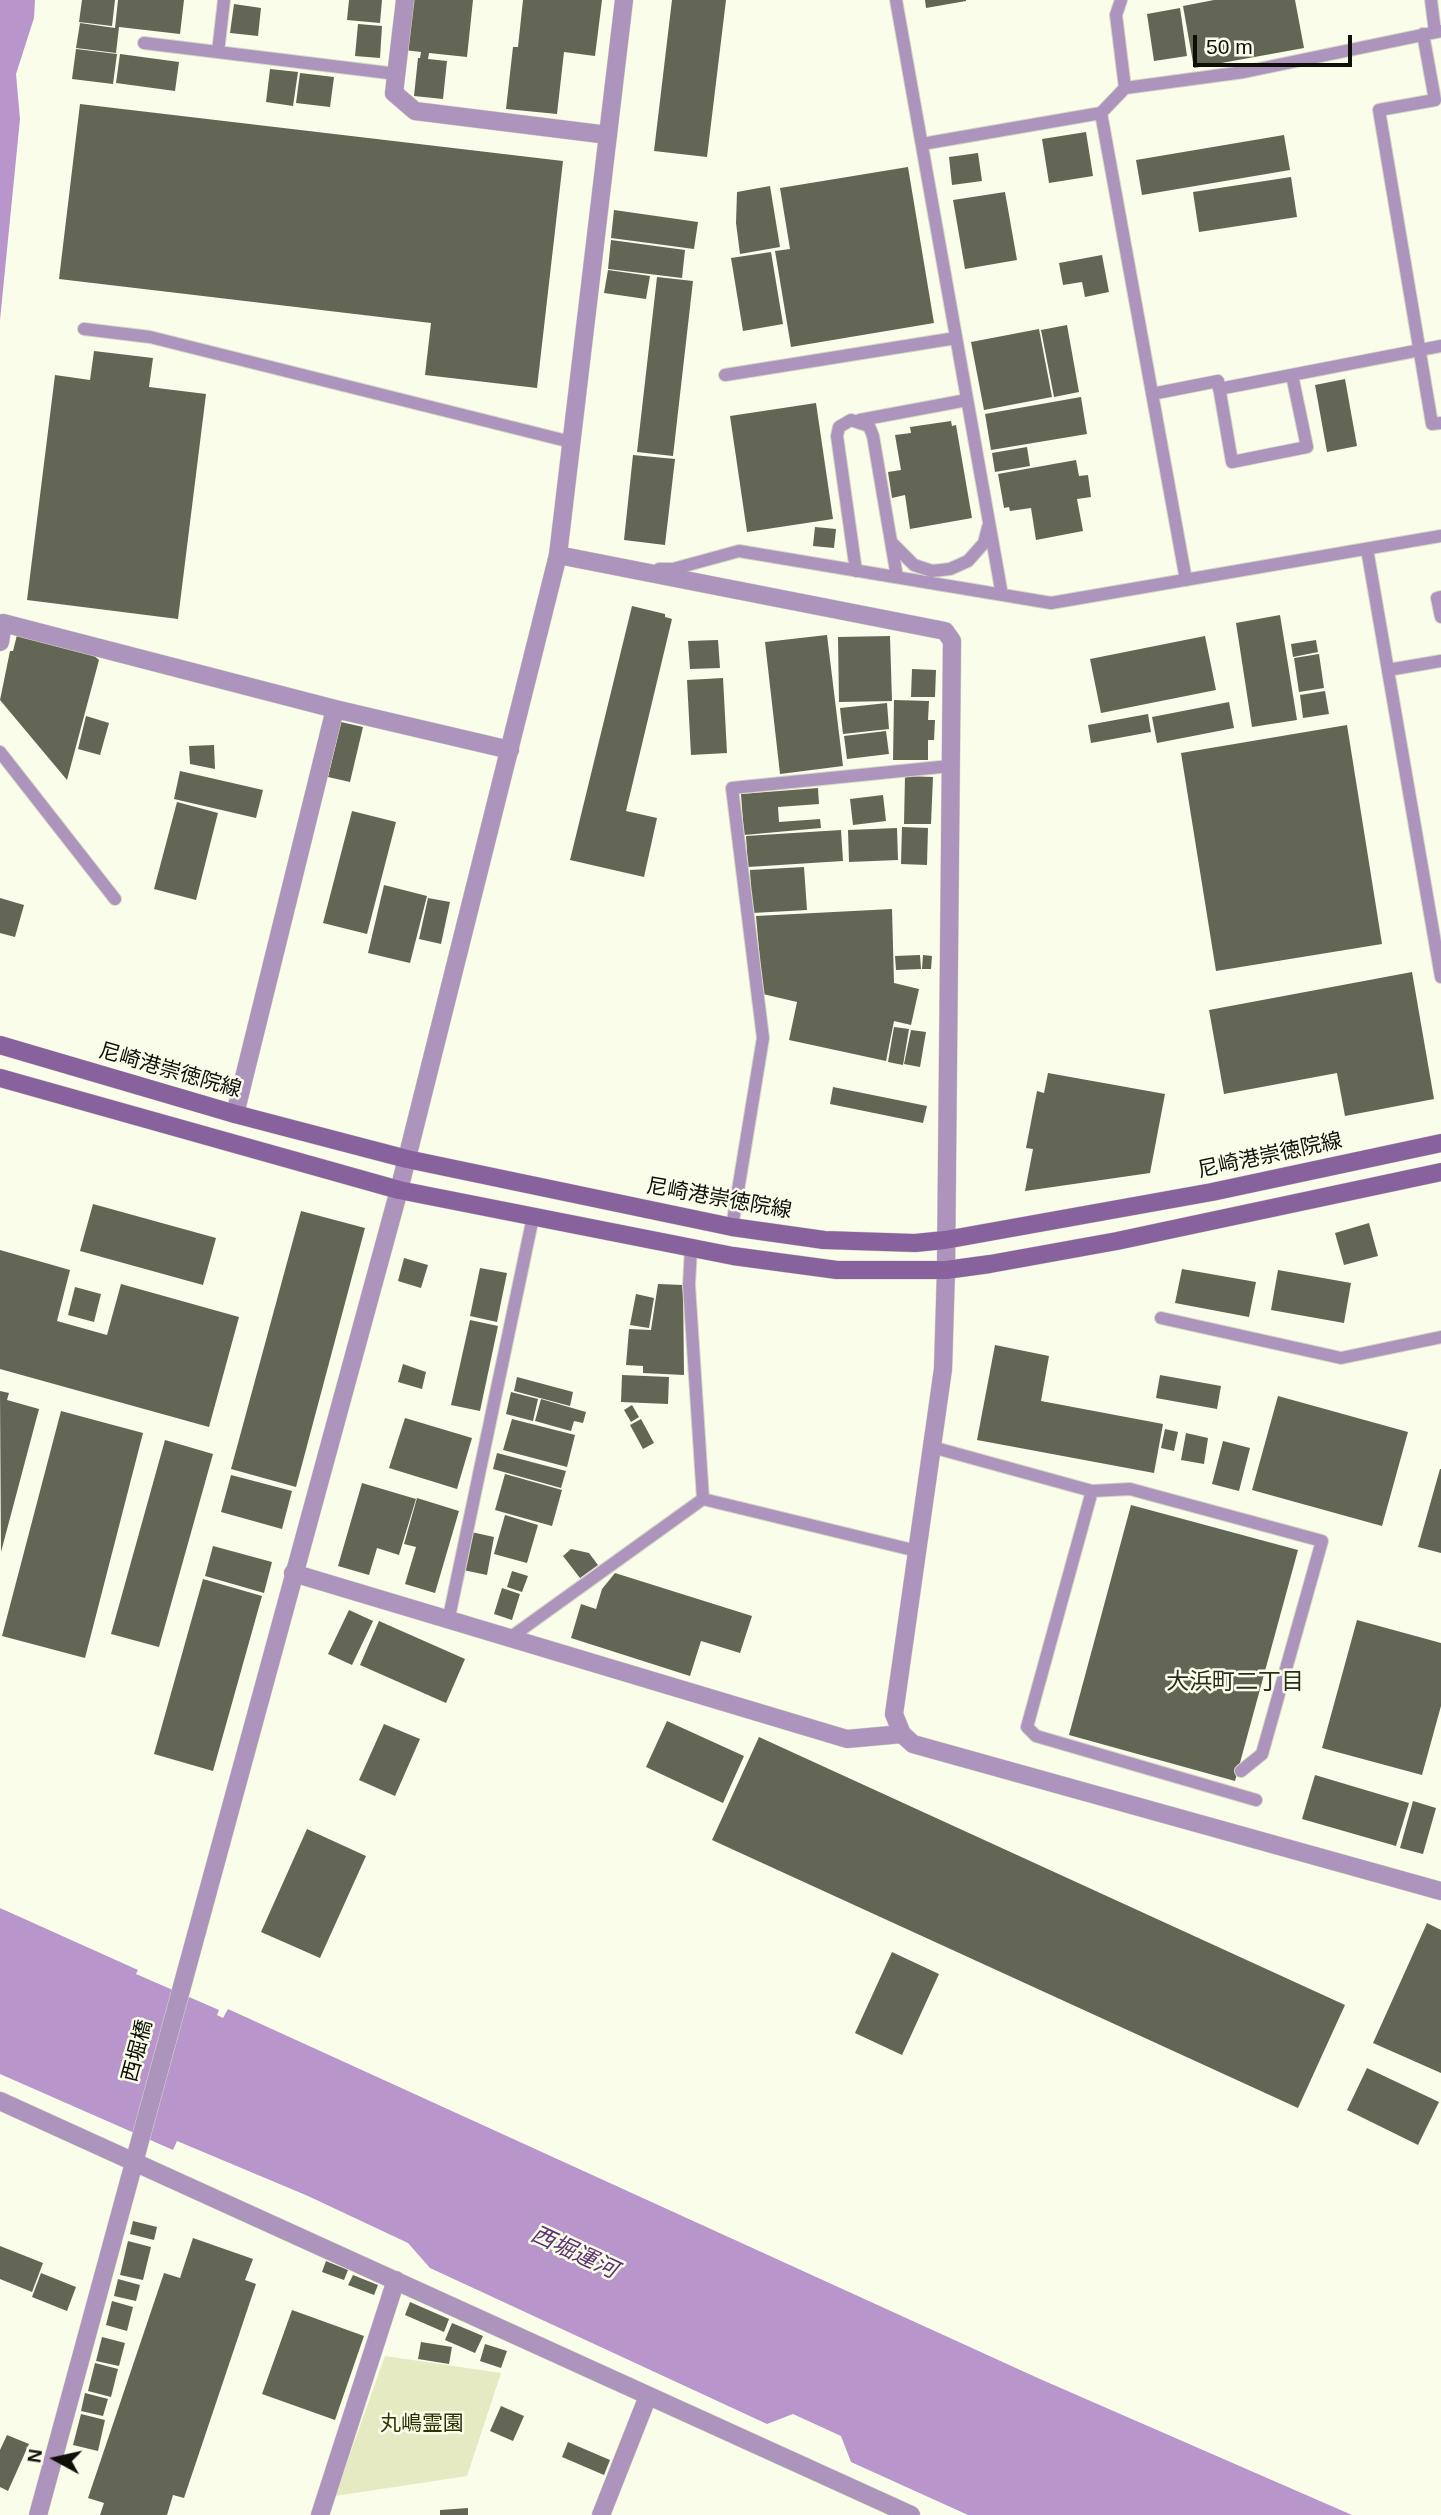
<!DOCTYPE html>
<meta charset="utf-8">
<style>
body{margin:0}
#map{position:relative;width:1441px;height:2515px;overflow:hidden;background:#fafde9;font-family:Arial,sans-serif}
canvas{display:block}
.north{position:absolute;left:21px;top:2424px;width:70px;height:70px;-webkit-text-stroke:5px #fafde9;paint-order:stroke;rotate:278deg;font-size:19px;font-weight:700;line-height:28px;text-align:center;color:#0f0f09}
.north::after{content:'';display:block;margin:auto;width:24px;height:32px;background:#0f0f09;clip-path:polygon(50% 0,100% 100%,50% 72%,0 100%)}
.scale{position:absolute;left:1193px;top:35px;width:159px;height:32px;box-sizing:border-box;border:4px solid #0f0f09;border-top:0;padding-left:9px;font-size:21px;line-height:24px;white-space:nowrap;color:#0f0f09;-webkit-text-stroke:5px #fafde9;paint-order:stroke}
</style>
<div id="map">
<canvas width="1441" height="2515"></canvas>
<div class="north">N</div>
<div class="scale">50 m</div>
</div>
<script>
const context = document.querySelector('canvas').getContext('2d');
context.lineJoin = 'round';
function fillPath(path, color) {
  context.fillStyle = color;
  context.fill(path, 'evenodd');
}
function toPath(rows) {
  const path = new Path2D();
  for (const r of rows) {
    path.moveTo(r[0], r[1]);
    for (let i = 2; i < r.length; i += 2) path.lineTo(r[i], r[i + 1]);
  }
  return path;
}
function trace(path, color, width, dash) {
  context.strokeStyle = color;
  context.lineWidth = width;
  context.lineCap = dash ? 'butt' : 'round';
  context.setLineDash(dash || []);
  context.stroke(path);
}
function write(font, color, halo, rows, align = 'center') {
  context.font = font + ' Arial,"Noto Sans JP",sans-serif';
  context.lineWidth = 5;
  context.setLineDash([]);
  context.textBaseline = 'middle';
  context.strokeStyle = halo;
  context.fillStyle = color;
  for (const [text, x, y, turn = 0] of rows) {
    context.save();
    context.translate(x, y);
    context.rotate((+turn || 0) * Math.PI / 180);
    context.textAlign = isNaN(turn) ? turn : align;
    if (halo) context.strokeText(text, 0, 0);
    context.fillText(text, 0, 0);
    context.restore();
  }
}
const green = toPath([
 [385,2356,501,2373,467,2476,335,2496]
]);
const water = toPath([
 [0,0,35,0,34,18,16,74,20,119,0,320],
 [0,1908,138,1970,136,1974,219,2010,217,2015,223,2018,228,2009,1040,2379,1352,2515,968,2515,851,2462,841,2436,793,2414,767,2424,430,2268,408,2243,308,2196,177,2141,173,2150,0,2074]
]);
const building = toPath([
 [82,0,115,0,112,26,79,22],
 [118,0,184,0,180,34,119,27,116,53,76,48,80,23,115,28],
 [349,0,382,0,380,23,347,20],
 [410,0,473,0,467,57,429,53,428,59,447,61,443,99,414,96,418,58,420,58,421,52,404,50],
 [523,0,602,0,595,56,564,52,557,114,506,109,513,47,518,47],
 [672,0,726,0,707,157,654,151],
 [925,0,966,0,966,1,926,8],
 [1214,0,1295,0,1304,48,1194,68,1183,6],
 [234,4,261,8,258,36,230,33],
 [1180,8,1187,56,1154,61,1147,14],
 [358,24,382,26,380,58,355,56],
 [76,49,117,54,113,84,72,79],
 [120,54,179,62,175,91,116,83],
 [270,69,298,72,293,106,266,102],
 [300,73,334,77,330,107,296,103],
 [80,104,563,161,537,388,425,375,431,323,59,279],
 [1086,132,1093,176,1049,183,1042,139],
 [1284,135,1290,170,1142,195,1136,160],
 [978,153,982,181,952,185,949,157],
 [908,167,934,323,791,347,775,251,790,249,780,188],
 [1291,177,1297,217,1199,232,1193,192],
 [770,186,780,247,740,254,736,223,737,192],
 [1005,192,1017,260,965,269,953,200],
 [614,210,698,222,694,249,611,238],
 [611,240,685,250,682,278,608,269],
 [771,252,783,324,743,331,731,258],
 [1102,255,1109,292,1085,297,1082,282,1063,285,1059,263],
 [608,270,650,276,646,299,604,293],
 [657,277,693,281,673,456,637,452],
 [1067,325,1079,392,1054,397,1041,330],
 [1039,329,1052,397,984,410,971,342],
 [94,351,153,358,149,387,206,394,178,619,27,600,55,375,90,380],
 [1345,379,1357,446,1327,452,1315,385],
 [1081,397,1087,434,991,450,985,414],
 [816,403,833,519,747,532,730,416],
 [951,421,952,426,956,425,972,518,910,529,905,495,892,498,888,472,901,470,895,435,911,433,910,427],
 [1027,447,1030,466,995,472,992,453],
 [633,455,675,459,665,545,624,540],
 [1076,460,1079,476,1088,475,1091,497,1077,499,1083,531,1036,540,1031,508,1010,511,1009,507,1004,508,998,474],
 [815,527,836,529,834,548,813,546],
 [632,606,665,614,665,617,672,619,626,811,657,818,644,877,570,860],
 [1280,615,1297,720,1252,727,1236,623],
 [17,635,92,654,99,660,67,780,0,700,10,651,13,651],
 [827,635,843,766,780,774,765,642],
 [890,636,892,701,839,702,838,637],
 [1205,636,1216,690,1101,713,1090,659],
 [718,640,720,668,690,669,688,641],
 [1316,640,1318,652,1293,657,1291,644],
 [1319,654,1324,688,1299,692,1294,658],
 [912,669,936,670,935,697,911,697],
 [723,678,727,753,691,755,687,680],
 [1325,691,1329,714,1303,718,1300,695],
 [894,700,929,701,928,720,935,720,934,740,928,740,928,760,893,760],
 [1229,702,1234,728,1157,743,1152,717],
 [887,703,889,729,843,734,840,708],
 [1148,714,1151,732,1091,743,1088,725],
 [86,716,109,723,100,755,78,749],
 [341,722,363,727,350,782,328,777],
 [1347,725,1382,944,1216,971,1181,753],
 [886,731,889,754,847,759,844,736],
 [214,745,215,769,190,764,189,746],
 [180,771,263,790,256,818,174,799],
 [905,776,933,777,931,824,904,824],
 [818,788,819,804,778,807,779,822,820,819,821,828,744,835,741,794],
 [883,795,886,821,853,825,850,799],
 [177,802,218,813,196,900,154,889],
 [352,811,396,822,367,934,323,923],
 [902,827,928,828,927,865,901,864],
 [897,828,898,860,849,862,848,830],
 [841,830,843,861,748,867,746,836],
 [804,867,807,910,752,913,750,870],
 [384,885,427,896,410,963,368,953],
 [0,898,24,905,15,937,0,933],
 [428,898,450,902,441,944,419,939],
 [892,909,894,983,919,989,911,1025,894,1021,886,1061,789,1040,797,1002,763,994,756,916],
 [920,955,921,969,896,970,895,956],
 [923,955,932,956,931,969,922,969],
 [1412,972,1434,1099,1345,1116,1337,1073,1224,1094,1209,1010],
 [894,1027,909,1029,903,1065,888,1062],
 [911,1030,926,1032,920,1067,904,1064],
 [1048,1073,1165,1094,1150,1173,1025,1191,1033,1149,1026,1148,1037,1091,1044,1093],
 [833,1087,927,1106,923,1123,830,1104],
 [93,1204,216,1238,203,1285,80,1251],
 [301,1211,365,1228,296,1487,231,1469],
 [1369,1223,1378,1256,1344,1265,1335,1233],
 [0,1250,70,1270,57,1321,107,1335,121,1284,239,1317,209,1427,0,1369],
 [404,1258,428,1265,421,1288,398,1281],
 [480,1268,507,1273,497,1322,470,1316],
 [1182,1269,1256,1282,1249,1317,1175,1303],
 [1278,1270,1351,1283,1344,1323,1271,1310],
 [658,1284,683,1285,684,1375,643,1373,643,1366,626,1365,629,1329,651,1330],
 [75,1287,101,1294,94,1322,68,1315],
 [636,1294,654,1298,649,1328,630,1325],
 [470,1320,498,1326,480,1411,451,1405],
 [995,1345,1049,1356,1041,1401,1163,1424,1154,1473,977,1440],
 [403,1364,426,1372,422,1389,398,1382],
 [622,1375,669,1377,668,1404,621,1402],
 [1160,1375,1221,1386,1217,1409,1156,1398],
 [517,1377,573,1392,570,1406,514,1391],
 [0,1391,9,1393,7,1400,39,1409,1,1552],
 [511,1392,538,1399,533,1421,506,1414],
 [1278,1396,1408,1432,1382,1526,1252,1490],
 [541,1399,586,1412,583,1423,574,1421,571,1431,535,1421],
 [632,1405,639,1417,631,1422,624,1410],
 [61,1411,143,1433,85,1658,2,1636],
 [405,1418,472,1438,457,1489,389,1468],
 [512,1419,575,1435,567,1467,503,1450],
 [641,1419,654,1443,643,1449,630,1425],
 [1165,1429,1178,1432,1174,1451,1161,1448],
 [1186,1433,1208,1438,1204,1464,1181,1460],
 [165,1440,213,1454,159,1647,111,1634],
 [1223,1441,1250,1448,1239,1491,1212,1484],
 [497,1453,566,1471,561,1488,493,1469],
 [1440,1469,1441,1469,1441,1553,1418,1547],
 [505,1474,562,1490,552,1526,495,1510],
 [231,1475,292,1491,282,1529,221,1512],
 [362,1483,416,1499,399,1555,377,1548,369,1575,338,1566],
 [417,1498,459,1511,435,1593,405,1584,416,1547,404,1544],
 [1131,1505,1298,1550,1235,1781,1069,1735],
 [505,1515,538,1525,527,1563,494,1554],
 [471,1532,494,1537,487,1575,463,1570],
 [213,1546,272,1562,264,1593,205,1576],
 [571,1549,589,1553,598,1565,580,1578,563,1556],
 [512,1571,528,1576,522,1592,507,1587],
 [615,1573,752,1616,740,1653,701,1641,690,1676,571,1638,581,1604,596,1609,602,1589],
 [203,1579,262,1596,213,1771,154,1754],
 [502,1588,520,1594,512,1620,494,1614],
 [349,1610,373,1621,352,1665,328,1654],
 [1357,1620,1441,1643,1441,1706,1422,1775,1322,1748],
 [379,1621,465,1659,446,1703,360,1665],
 [667,1721,744,1756,723,1803,646,1767],
 [384,1724,420,1739,395,1796,359,1780],
 [759,1737,1345,2005,1298,2108,712,1840],
 [1315,1775,1409,1803,1396,1846,1302,1819],
 [1413,1801,1436,1808,1423,1854,1400,1848],
 [307,1829,366,1856,320,1958,261,1932],
 [1427,1923,1441,1930,1441,2073,1373,2043],
 [892,1952,939,1974,902,2055,855,2033],
 [1367,2068,1439,2102,1418,2145,1347,2110],
 [133,2221,157,2227,154,2240,130,2234],
 [193,2238,253,2259,245,2280,256,2284,184,2498,173,2495,167,2515,100,2515,104,2503,88,2498,164,2273,180,2278],
 [128,2241,151,2247,143,2280,120,2275],
 [0,2246,43,2263,32,2292,0,2279],
 [326,2261,348,2270,344,2280,322,2272],
 [41,2273,76,2287,67,2311,32,2297],
 [353,2275,378,2285,374,2295,348,2285],
 [118,2279,140,2285,136,2301,114,2296],
 [112,2301,133,2307,127,2331,106,2325],
 [410,2302,449,2319,444,2332,405,2315],
 [292,2310,364,2336,335,2420,262,2394],
 [452,2323,483,2336,475,2353,445,2340],
 [102,2337,125,2343,119,2366,96,2361],
 [421,2342,452,2347,449,2364,418,2359],
 [485,2344,507,2351,501,2368,480,2361],
 [95,2363,118,2369,111,2397,88,2391],
 [85,2393,108,2399,103,2416,81,2411],
 [501,2406,524,2416,513,2441,490,2431],
 [81,2414,105,2420,98,2451,73,2445],
 [7,2435,29,2444,8,2491,0,2487,0,2450],
 [568,2442,610,2460,604,2475,562,2457],
 [468,2508,468,2515,440,2515,440,2510]
]);
const service = toPath([
 [896,0,1002,595],
 [1121,0,1116,15,1125,88],
 [1431,0,1435,32],
 [1423,34,1435,100,1379,110,1432,424,1441,423],
 [144,43,397,74],
 [218,52,224,0],
 [1101,113,1186,580],
 [922,144,1101,113,1125,88,1244,72,1441,31],
 [84,329,150,337,571,442],
 [725,375,956,338],
 [1219,389,1441,346],
 [1152,394,1218,381,1232,462,1307,447,1292,375],
 [860,420,967,400],
 [892,543,914,565,932,571,950,569,968,561,984,543,988,527],
 [1367,549,1441,977],
 [659,569,673,569,739,551,1051,603,1441,536],
 [856,571,837,436,839,427,851,420,869,426,873,436,897,577],
 [1441,597,1437,598,1441,617],
 [1388,670,1441,661],
 [0,752,115,899],
 [732,1227,763,1038,732,788,950,766],
 [691,1248,689,1285,703,1499],
 [1161,1318,1341,1358,1441,1337],
 [932,1447,1092,1491,1130,1489,1322,1541,1262,1754,1241,1771],
 [1092,1491,1027,1727,1036,1736,1256,1800],
 [449,1617,533,1217],
 [511,1637,703,1499,917,1551]
]);
const minor = toPath([
 [405,0,394,93,415,111,608,135],
 [558,555,945,631,952,641,946,1270],
 [0,642,3,623,335,709,510,750],
 [235,1114,335,709],
 [293,1573,847,1739,902,1734],
 [0,2101,911,2515],
 [320,2515,396,2280],
 [601,2515,648,2396]
]);
const tertiary = toPath([
 [946,1270,943,1369,894,1714,902,1734,913,1744,1441,1891],
 [38,2515,399,1190,558,555,624,0]
]);
const secondary = toPath([
 [0,1045,235,1114,407,1159,732,1227,824,1240,915,1243,945,1240,1212,1192,1441,1143],
 [0,1078,399,1190,733,1256,837,1270,946,1270,990,1264,1117,1241,1441,1172]
]);
const streetNames = [
 ["尼崎港崇徳院線",170,1071,16],
 ["尼崎港崇徳院線",1270,1156,-12],
 ["尼崎港崇徳院線",719,1199,10],
 ["西堀橋",138,2051,-75]
];
const parkNames = [
 ["丸嶋霊園",422,2424]
];
const neighbourhoodNames = [
 ["大浜町二丁目",1235,1683]
];
const waterNames = [
 ["西堀運河",574,2253,25]
];
fillPath(green, '#e5eac3');
fillPath(water, '#b896cb');
fillPath(building, '#646655');
trace(service, '#d4d7c5', 14);
trace(minor, '#d4d7c5', 19);
trace(tertiary, '#d4d7c5', 19);
trace(secondary, '#d4d7c5', 19);
trace(service, '#ad94bc', 12);
trace(minor, '#ad94bc', 18);
trace(tertiary, '#ad94bc', 18);
trace(secondary, '#87629c', 18);
write('21px', '#0f0f09', '#fafde9', streetNames);
write('21px', '#303300', '#fafde9', parkNames);
write('23px', '#2b2d1d', '#fafde9', neighbourhoodNames);
write('italic 23px', '#5e3374', '#fafde9', waterNames);
</script>
